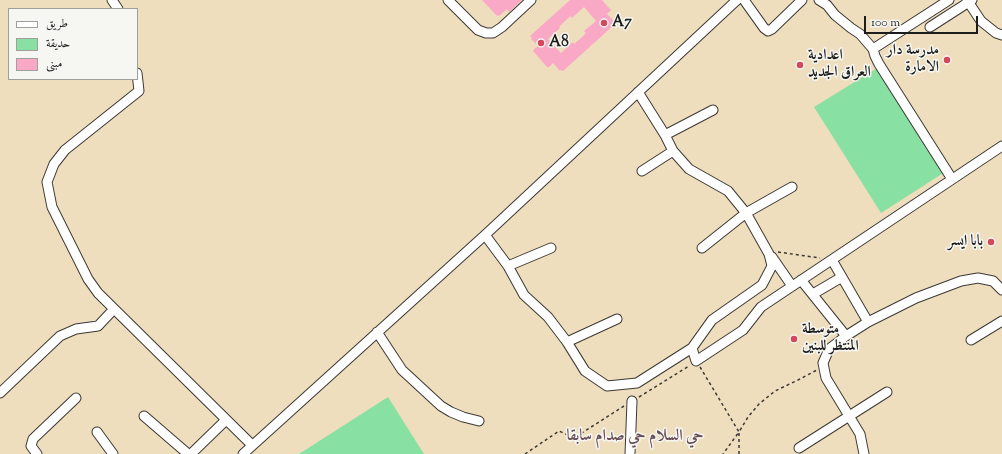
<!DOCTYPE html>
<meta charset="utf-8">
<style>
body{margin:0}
#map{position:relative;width:1002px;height:454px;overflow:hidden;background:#eedebd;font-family:"Sorts Mill Goudy",Amiri,serif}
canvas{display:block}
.legend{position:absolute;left:8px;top:8px;width:130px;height:72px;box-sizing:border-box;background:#f6f6f2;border:1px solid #9f9f9c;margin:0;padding:5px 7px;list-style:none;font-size:12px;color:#1c1c1c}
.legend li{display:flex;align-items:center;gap:8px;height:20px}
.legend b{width:20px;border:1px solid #9f9f9c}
.scale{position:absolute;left:864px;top:16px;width:114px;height:18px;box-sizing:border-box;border:2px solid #1c1c1c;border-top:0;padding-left:5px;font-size:12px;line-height:14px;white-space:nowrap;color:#1c1c1c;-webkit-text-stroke:3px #f6f6f2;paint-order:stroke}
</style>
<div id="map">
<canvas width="1002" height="454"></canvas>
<ul class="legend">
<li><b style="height:5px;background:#fff"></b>طريق</li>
<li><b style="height:11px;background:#89e0a3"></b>حديقة</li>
<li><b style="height:11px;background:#f9a8c5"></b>مبنى</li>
</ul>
<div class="scale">100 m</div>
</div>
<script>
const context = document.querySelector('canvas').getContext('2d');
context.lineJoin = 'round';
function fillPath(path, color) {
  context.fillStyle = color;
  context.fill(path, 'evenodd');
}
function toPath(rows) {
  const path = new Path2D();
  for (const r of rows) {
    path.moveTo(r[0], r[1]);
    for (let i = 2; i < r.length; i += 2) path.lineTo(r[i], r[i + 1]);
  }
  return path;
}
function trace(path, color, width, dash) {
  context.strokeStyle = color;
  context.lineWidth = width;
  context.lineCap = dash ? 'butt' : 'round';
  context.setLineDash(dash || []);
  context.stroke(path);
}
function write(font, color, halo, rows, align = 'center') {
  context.font = font + ' "Sorts Mill Goudy",Amiri,serif';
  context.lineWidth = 3;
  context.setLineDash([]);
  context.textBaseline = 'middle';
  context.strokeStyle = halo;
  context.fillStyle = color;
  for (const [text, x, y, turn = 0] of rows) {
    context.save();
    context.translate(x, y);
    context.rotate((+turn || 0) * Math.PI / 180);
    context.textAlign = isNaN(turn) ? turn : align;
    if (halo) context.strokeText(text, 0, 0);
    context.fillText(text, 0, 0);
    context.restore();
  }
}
const green = toPath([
 [879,67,945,172,881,213,814,107],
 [388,397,424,454,299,454]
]);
const building = toPath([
 [482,0,522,0,509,12,507,9,499,16,498,15,497,16],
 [570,0,602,0,611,10,607,14,614,21,613,22,615,24,563,71,561,70,560,71,553,63,549,67,547,67,533,51,534,51,533,50,538,46,531,39,532,38,530,36],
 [584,7,596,21,584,31,586,33,580,39,574,44,573,42,561,53,548,39,560,28,559,27,565,21,571,16,572,18]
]);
const path = toPath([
 [778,252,820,258],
 [700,367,739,432,723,454],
 [639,397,689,366],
 [525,454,559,431,574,438,624,406],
 [739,454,739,432,748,417,759,404,775,391,798,380,817,370]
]);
const minor = toPath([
 [112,0,118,9],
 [448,0,478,30,486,33,493,33,502,27,531,0],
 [744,0,764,28,768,31,772,29,802,0],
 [819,0,827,5,835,15,851,28,860,34,873,49,875,56,879,64,952,179],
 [967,0,981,21,996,33,1002,35],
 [930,27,972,0],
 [873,49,949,0],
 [137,73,139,91,65,150,54,164,47,182,52,207,88,279,98,293,252,445],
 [665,135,713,110],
 [642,171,673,151],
 [485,235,508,266,524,295,548,317,567,342,585,371,607,386,637,383,692,348,712,320,762,285,772,266,769,254,746,213,728,191,689,169,673,151,665,135,638,92],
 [702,248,746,213,792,187],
 [772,257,792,286],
 [832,260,868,322],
 [508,266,551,248],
 [801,280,846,336],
 [813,294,842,277],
 [377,332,402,370,441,406,451,412,463,417,479,421],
 [971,340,1002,321],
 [567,342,617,319],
 [692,348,696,361,743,330,761,307,1002,146],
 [0,393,60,336,76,329,98,326,114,309],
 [144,416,188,454],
 [97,432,113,454],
 [799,448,887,392],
 [37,454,31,446,33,439,76,398],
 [191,454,226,420],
 [243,454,485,235,737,0],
 [630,454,632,401],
 [864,454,860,434,826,378,823,363,829,349,846,336,868,322,916,298,961,281,978,278,993,281,1002,290]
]);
const markers = [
 [604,23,4,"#d1495b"],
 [541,43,4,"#d1495b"],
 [947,60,4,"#d1495b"],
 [800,65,4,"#d1495b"],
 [991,242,4,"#d1495b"],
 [794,339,4,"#d1495b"]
];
const poiNames = [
 ["A7",612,23],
 ["A8",549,43],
 ["مدرسة دار",939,51,"right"],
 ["الامارة",939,68,"right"],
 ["اعدادية",808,56],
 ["العراق الجديد",808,73],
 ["بابا ايسر",983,242,"right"],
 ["متوسطة",802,330],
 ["المنتظر للبنين",802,347]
];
const neighbourhoodNames = [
 ["حي السلام حي صدام سابقا",635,437]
];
fillPath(green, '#89e0a3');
fillPath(building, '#f9a8c5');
trace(minor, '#3c3934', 11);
trace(path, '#3c3934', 1.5, [3, 3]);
trace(minor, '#fff', 9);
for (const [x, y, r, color] of markers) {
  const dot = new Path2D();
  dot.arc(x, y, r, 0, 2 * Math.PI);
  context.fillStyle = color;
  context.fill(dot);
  trace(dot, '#f6f6f2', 1.5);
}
write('bold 15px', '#1c1c1c', '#f6f6f2', poiNames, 'left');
write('bold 16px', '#694d57', '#f6f6f2', neighbourhoodNames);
</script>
